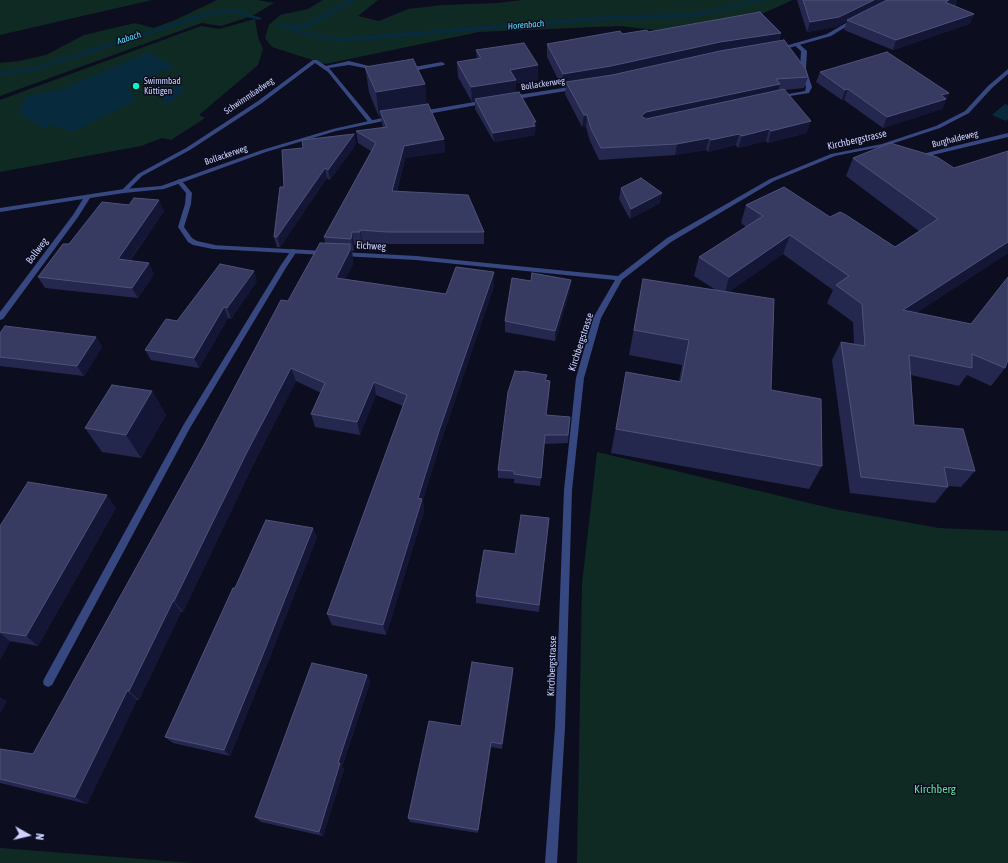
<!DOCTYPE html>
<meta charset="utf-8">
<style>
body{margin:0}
#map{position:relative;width:1008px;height:863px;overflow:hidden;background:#0c0e20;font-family:"Asap Condensed",sans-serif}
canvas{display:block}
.north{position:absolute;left:8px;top:815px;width:40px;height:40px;-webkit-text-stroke:3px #0c0e20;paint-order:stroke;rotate:98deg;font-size:11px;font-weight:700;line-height:16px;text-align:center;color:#ccd3ff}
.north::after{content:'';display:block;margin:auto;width:14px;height:18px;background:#ccd3ff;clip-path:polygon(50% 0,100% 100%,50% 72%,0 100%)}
</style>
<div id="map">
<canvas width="1008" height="863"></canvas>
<div class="north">N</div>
</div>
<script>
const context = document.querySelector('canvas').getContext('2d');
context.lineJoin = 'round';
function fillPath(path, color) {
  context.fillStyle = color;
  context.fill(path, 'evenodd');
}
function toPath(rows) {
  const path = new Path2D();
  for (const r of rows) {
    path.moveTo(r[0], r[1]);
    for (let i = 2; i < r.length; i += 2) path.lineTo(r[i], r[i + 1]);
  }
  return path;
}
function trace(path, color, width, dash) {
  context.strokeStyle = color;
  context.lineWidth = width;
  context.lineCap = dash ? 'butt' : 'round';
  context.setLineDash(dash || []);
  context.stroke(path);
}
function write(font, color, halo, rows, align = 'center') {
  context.font = font + ' "Asap Condensed",sans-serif';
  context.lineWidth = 3;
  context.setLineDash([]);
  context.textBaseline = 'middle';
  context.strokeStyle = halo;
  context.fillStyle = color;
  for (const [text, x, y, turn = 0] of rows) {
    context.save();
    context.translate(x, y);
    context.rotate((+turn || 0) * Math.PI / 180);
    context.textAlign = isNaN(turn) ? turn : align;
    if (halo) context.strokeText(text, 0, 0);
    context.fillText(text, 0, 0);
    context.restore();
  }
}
const green = toPath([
 [0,0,152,0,0,35],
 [217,0,258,0,274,3,252,16,221,26,202,23,0,96,0,63,19,61,46,55,84,35,135,23,153,28,175,20],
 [323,0,378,0,358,16,379,21,408,9,442,5,498,3,522,0,793,0,748,20,673,32,620,26,479,32,325,64,272,47,265,38,269,25,280,15,308,9],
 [255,19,258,37,263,49,258,65,199,115,205,118,171,140,162,138,141,146,0,172,0,100,201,26,219,29],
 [597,452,834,509,939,528,1008,531,1008,863,577,863,582,584],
 [0,848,194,863,0,863]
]);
const water = toPath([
 [148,52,174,66,128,87,136,100,73,132,51,125,44,129,19,113,26,96,60,90],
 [178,84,187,86,182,89,185,90,167,105,163,103,164,101,162,99,172,87],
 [1005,104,1008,105,1008,119,1006,121,992,115]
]);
const stream = toPath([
 [349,0,356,0,308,27,296,28,316,35,337,38,621,15,689,14,757,0,768,0,689,18,621,19,337,42,313,37,275,25,278,23,287,25,305,24,349,0],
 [232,9,262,18,259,20,232,13,214,14,37,70,0,76,0,72,34,67,211,11,232,9]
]);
const lane = toPath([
 [794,43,798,43,807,51,806,69,812,87,809,93,777,98,777,96,805,91,806,87,800,69,801,51,794,45,794,43],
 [313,60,317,60,326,66,349,61,369,66,375,71,376,72,373,74,365,68,349,65,329,68,373,121,373,123,369,123,328,72,315,63,262,103,190,150,142,176,126,192,122,192,122,190,138,174,186,148,258,101,313,60],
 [442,62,445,64,444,65,408,72,405,70,408,68,442,62],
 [179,179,181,180,192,193,191,204,184,227,192,238,197,241,215,245,215,249,213,249,193,245,188,242,178,227,185,204,186,193,176,181,179,179],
 [292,249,294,249,297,251,287,266,190,428,52,685,48,687,44,685,43,682,44,679,184,424,281,265,292,249]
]);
const street = toPath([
 [853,19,857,20,831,36,778,51,775,49,827,34,853,19],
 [1008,69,1008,74,992,88,969,113,940,128,885,146,835,156,774,181,671,242,622,280,601,318,584,378,572,490,565,727,557,863,545,863,555,727,564,490,576,378,593,318,615,280,416,260,342,256,339,254,342,252,416,256,618,276,667,238,770,179,831,154,882,144,936,126,965,111,988,86,1008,69],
 [576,86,579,88,578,89,511,100,508,98,511,96,576,86],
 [486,100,489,102,488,103,422,115,419,113,422,111,486,100],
 [391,116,394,118,393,119,336,131,266,152,164,189,124,193,90,198,78,217,3,319,0,320,0,312,73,215,83,199,0,212,0,208,124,189,161,186,262,150,333,129,391,116],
 [1008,133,1008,137,920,158,917,156,918,155,1008,133],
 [211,245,325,251,328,253,325,255,213,249,210,247,211,245]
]);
const wall = toPath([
 [797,0,957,0,955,6,974,14,969,24,893,50,844,30,847,21,836,27,807,32],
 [648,32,781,33,779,41,808,77,804,88,785,90,807,133,768,143,766,141,738,148,736,145,708,152,706,150,675,155,599,160,590,141,586,127,582,127,565,94,566,87,562,87,547,57,547,44,622,34],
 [476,50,538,80,516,83,515,93,535,131,535,135,494,142,475,109,475,102,472,102,458,77,457,62,477,59],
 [365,67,425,84,426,104,444,139,445,152,405,158,397,191,484,232,484,244,388,244,363,243,362,244,354,245,354,251,352,251,353,258,353,264,345,279,446,294,494,272,494,286,440,444,423,500,424,511,386,635,332,625,327,614,403,406,376,395,360,435,315,427,311,414,321,393,296,381,253,465,183,612,181,612,139,700,137,700,87,804,0,783,0,749,33,754,288,301,325,243,324,237,371,151,358,143,356,131,383,128,382,124,381,117,379,117,369,92],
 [820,72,949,93,942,109,883,128,844,100,842,100,816,82],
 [354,134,356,144,330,180,327,178,280,247,277,247,274,237,284,187,303,148],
 [1008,151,1008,253,916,313,1005,368,991,386,967,375,959,386,911,375,914,425,975,471,961,487,948,486,948,487,935,503,850,493,832,360,841,342,854,344,853,322,827,303,833,290,783,254,728,292,771,390,822,466,809,489,611,453,626,372,679,381,682,365,629,355,643,279,716,290,694,276,699,257,746,227,741,223,746,205,830,217,895,247,919,231,846,176,853,158,954,168],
 [621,188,660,203,630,219,619,199],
 [164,211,130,261,154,274,138,298,45,288,38,277,69,244],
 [571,280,570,290,555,341,505,332,505,321,531,281],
 [257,281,231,319,228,318,199,368,151,360,145,350,177,321],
 [0,333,96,337,102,347,84,376,0,366],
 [546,380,546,415,570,417,568,443,544,444,540,486,514,483,514,479,498,478,498,470],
 [152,391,166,415,141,458,102,452,85,428],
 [116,508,38,646,10,641,0,660,0,526],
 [549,518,539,612,476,603,476,596],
 [317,537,269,659,230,756,173,743,165,737,235,588],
 [513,668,513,674,502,749,491,747,478,833,410,822,408,818],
 [367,675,370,682,342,767,344,769,323,836,261,822,255,817]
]);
const shadedWall = toPath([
 [874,0,890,0,847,20,847,21,836,27,807,32,810,22],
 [949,0,957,0,954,6,945,2],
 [974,14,969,24,893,50,896,40],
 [781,33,777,46,610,80,566,82,566,87,562,87,563,74,720,42],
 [538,65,538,80,516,83,515,95,475,99,475,102,472,102,471,87,510,70],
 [425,84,427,109,380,111,381,117,379,117,376,92],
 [780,84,777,95,640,127,641,116,646,112],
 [848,89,844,100,842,100,845,90],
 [949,93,942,109,883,128,887,117,941,95],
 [584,115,587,115,586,127,582,127],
 [811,121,807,133,768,143,771,131],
 [533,122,536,122,535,135,494,142,493,133],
 [769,129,766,141,738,148,742,136],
 [354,134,356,144,330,180,328,170],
 [739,134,736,145,708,152,711,140],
 [709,138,706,150,675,155,677,144],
 [444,139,445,152,405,158,393,204,392,191,404,146],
 [325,168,327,178,280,247,277,237],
 [662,193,660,203,630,219,631,209],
 [159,200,164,211,123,270,118,259],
 [360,230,363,243,362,244,360,232],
 [352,232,354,245,354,251,351,239],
 [790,235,783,254,724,296,729,277],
 [1008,242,1008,253,893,328,903,310],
 [350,244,353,258,353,264,339,292,336,278],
 [149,263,154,274,138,298,132,288],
 [254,271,257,281,231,319,227,308],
 [494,272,494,286,440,444,423,500,424,511,386,635,383,625,418,498,439,431],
 [571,280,570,290,555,341,555,331],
 [224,307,228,318,199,368,194,358],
 [96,337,102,347,84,376,77,366],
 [291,368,296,381,253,465,183,612,174,601,247,452],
 [374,382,376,395,360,435,357,422],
 [152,391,166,415,141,458,126,435],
 [107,495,116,508,38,646,26,636],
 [313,528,317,537,269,659,230,756,224,750],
 [173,601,181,612,139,700,129,691],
 [0,633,10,641,0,660],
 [513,668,513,674,502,749,502,744],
 [367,675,370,682,342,767,344,769,323,836,319,832,338,763],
 [127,691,137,700,87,804,75,797],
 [0,697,7,701,0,714],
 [491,742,491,747,478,833,478,830]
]);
const building = toPath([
 [803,0,874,0,839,17,810,22,803,0],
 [887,0,949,0,945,2,974,14,896,40,847,20,887,0],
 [760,12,781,33,720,42,611,66,563,74,547,44,620,31,622,34,647,30,648,32,760,12],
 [784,40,805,68,808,77,776,79,780,84,646,112,641,116,646,119,784,89,811,121,771,131,769,129,742,136,739,134,711,140,709,138,677,144,601,148,591,129,587,115,584,115,566,82,612,75,720,51,784,40],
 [524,43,538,65,510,70,516,80,471,87,457,62,481,58,476,50,524,43],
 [887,52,949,93,941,95,946,99,887,117,848,89,845,90,820,72,887,52],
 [413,59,425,84,376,92,365,67,413,59],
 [519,92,536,122,533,122,535,126,493,133,475,99,519,92],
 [428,104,444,139,404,146,392,191,468,195,484,232,387,232,360,230,360,232,352,232,351,239,324,237,376,143,356,131,387,127,380,111,428,104],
 [354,134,328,170,325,168,277,237,274,237,280,187,284,187,282,150,303,148,302,140,354,134],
 [890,143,937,157,954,168,1008,151,1008,242,903,310,971,324,1008,277,1008,360,1005,368,972,354,972,368,909,355,914,425,963,429,975,471,944,467,948,487,861,477,841,342,865,346,862,304,836,285,849,276,790,235,729,277,699,257,763,216,746,205,784,187,830,217,840,212,846,215,895,247,938,219,853,158,890,143],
 [641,178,662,193,631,209,621,188,641,178],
 [134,198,159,200,118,259,149,263,132,288,38,277,63,244,69,244,102,202,129,205,134,198],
 [320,243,350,244,350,250,336,278,446,294,456,267,494,272,439,431,418,498,422,499,383,625,327,614,407,395,374,382,357,422,311,414,325,383,291,368,247,452,174,601,173,601,129,691,127,691,75,797,0,779,0,749,33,754,204,445,281,300,288,301,320,243],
 [220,264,254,271,227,308,224,307,194,358,145,350,166,319,177,321,220,264],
 [532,273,571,280,555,331,505,321,512,278,531,281,532,273],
 [643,279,774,299,771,390,821,399,822,466,616,429,626,372,681,382,689,340,634,330,643,279],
 [5,326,96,337,77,366,0,357,0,333,5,326],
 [515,371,523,372,523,371,547,375,545,380,550,381,546,415,570,417,568,435,545,435,541,478,514,474,514,471,498,470,508,392,515,371],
 [112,385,152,391,126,435,85,428,112,385],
 [28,482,107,495,26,636,0,632,0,526,28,482],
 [521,515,549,518,539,605,476,596,484,550,515,554,521,515],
 [266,520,313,528,264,652,224,750,165,737,233,588,235,588,266,520],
 [472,662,513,668,502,744,491,742,478,830,408,818,429,721,461,726,472,662],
 [312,663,367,675,338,763,340,763,319,832,255,817,312,663]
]);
const markers = [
 [136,86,4,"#00f7cd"]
];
const farWaternames = [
 ["Horenbach",526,25,-5],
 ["Aabach",129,38,-18]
];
const farPoinames = [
 ["Swimmbad",144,81],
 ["Küttigen",144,91]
];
const farStreetnames = [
 ["Bollackerweg",543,84,-9],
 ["Schwimmbadweg",249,96,-34],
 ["Burghaldeweg",955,139,-14],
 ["Bollackerweg",226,155,-19]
];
const streetNames = [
 ["Kirchbergstrasse",857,140,-13],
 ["Eichweg",371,246,3],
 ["Bollweg",37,251,-53],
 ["Kirchbergstrasse",581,342,-72],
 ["Kirchbergstrasse",552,666,-88]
];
const nearParknames = [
 ["Kirchberg",935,789]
];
fillPath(green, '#0f2a22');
fillPath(water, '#082a3d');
fillPath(stream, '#082a3d');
fillPath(lane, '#374780');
fillPath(street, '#374780');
fillPath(wall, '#25284e');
fillPath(shadedWall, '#131634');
fillPath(building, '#373a61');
trace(building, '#4e527a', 1);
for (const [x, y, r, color] of markers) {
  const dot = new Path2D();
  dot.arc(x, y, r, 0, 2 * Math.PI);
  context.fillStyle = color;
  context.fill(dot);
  trace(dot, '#0c0e20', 1.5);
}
write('italic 9px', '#5adfff', '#0c0e20', farWaternames);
write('9px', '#ccd3ff', '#0c0e20', farPoinames, 'left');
write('9px', '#ccd3ff', '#0c0e20', farStreetnames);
write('10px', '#ccd3ff', '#0c0e20', streetNames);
write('12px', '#56e099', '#0c0e20', nearParknames);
</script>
